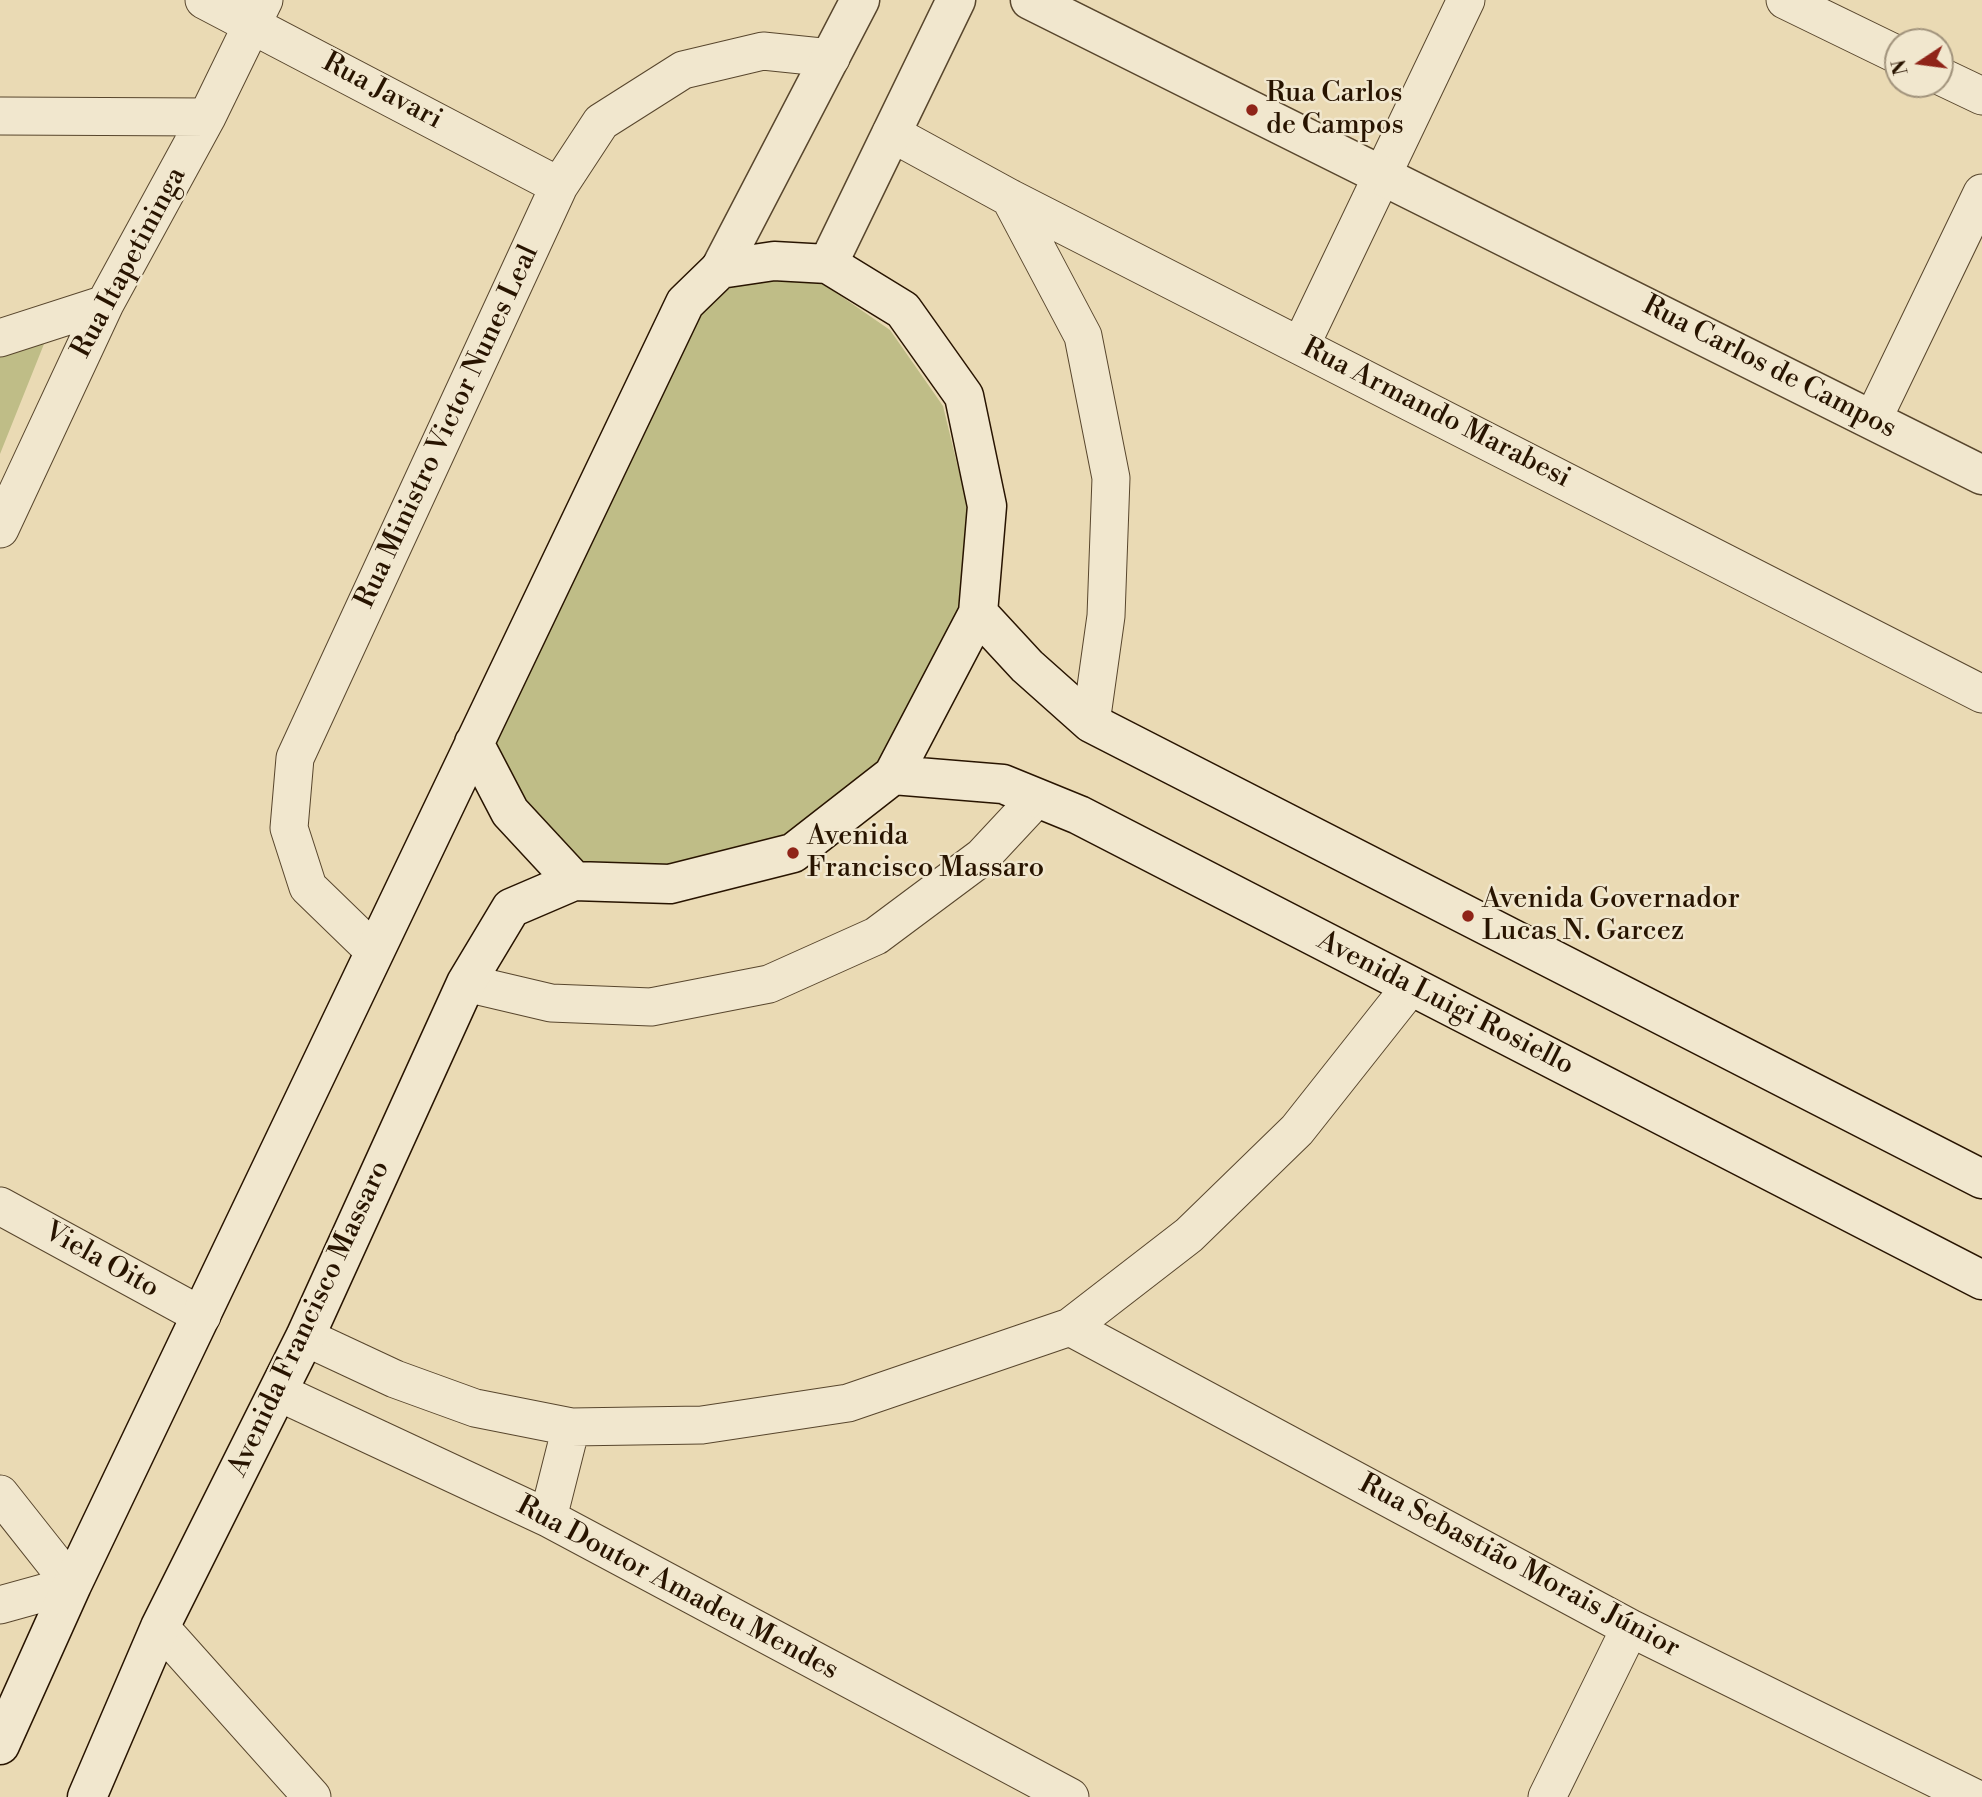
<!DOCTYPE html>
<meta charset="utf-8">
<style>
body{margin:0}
#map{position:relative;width:1982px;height:1797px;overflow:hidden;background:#eadab4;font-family:"Libre Bodoni",serif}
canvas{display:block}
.north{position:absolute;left:1884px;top:28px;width:70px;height:70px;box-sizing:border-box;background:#f1e7ce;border:2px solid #a1937c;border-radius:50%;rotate:257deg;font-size:19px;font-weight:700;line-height:28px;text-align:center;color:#281400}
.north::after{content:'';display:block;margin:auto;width:24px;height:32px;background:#8f2418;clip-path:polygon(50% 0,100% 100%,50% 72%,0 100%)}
</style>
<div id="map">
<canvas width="1982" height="1797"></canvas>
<div class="north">N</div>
</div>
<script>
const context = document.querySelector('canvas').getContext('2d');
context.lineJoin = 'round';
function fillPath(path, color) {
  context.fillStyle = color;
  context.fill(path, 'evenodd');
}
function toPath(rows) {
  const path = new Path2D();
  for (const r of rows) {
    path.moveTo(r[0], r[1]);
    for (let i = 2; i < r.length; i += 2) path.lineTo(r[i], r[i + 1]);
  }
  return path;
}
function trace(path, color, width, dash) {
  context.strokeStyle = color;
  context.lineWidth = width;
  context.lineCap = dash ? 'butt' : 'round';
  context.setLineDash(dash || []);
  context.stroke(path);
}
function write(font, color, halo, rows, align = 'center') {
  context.font = font + ' "Libre Bodoni",serif';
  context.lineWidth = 5;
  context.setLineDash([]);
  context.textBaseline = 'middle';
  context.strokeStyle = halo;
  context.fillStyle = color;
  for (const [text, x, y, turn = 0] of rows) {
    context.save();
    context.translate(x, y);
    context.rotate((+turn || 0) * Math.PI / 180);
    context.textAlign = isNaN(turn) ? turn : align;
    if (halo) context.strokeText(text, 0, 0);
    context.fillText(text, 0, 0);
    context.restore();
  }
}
const green = toPath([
 [776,279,822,283,890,330,943,406,968,509,961,607,878,765,784,836,667,869,581,868,522,805,490,740,693,315,726,288],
 [46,339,0,454,0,357]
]);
const minor = toPath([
 [204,0,559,186],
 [1785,0,1898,55],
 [1940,76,1982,96],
 [0,116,207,117],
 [891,133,1010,198,1982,694],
 [1010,198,1083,336,1111,478,1106,616,1091,723],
 [0,338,105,304],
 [1301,345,1466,0],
 [1873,419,1982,193],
 [0,529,105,304,207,117,264,0],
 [374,951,308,887,289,828,295,758,559,186,601,122,683,70,763,51,831,58],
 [466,983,551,1003,651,1007,769,984,876,936,982,857,1037,798],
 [0,1206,202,1316],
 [1070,1327,1630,1628,1973,1797],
 [305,1337,395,1379,475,1408,571,1427,702,1425,848,1403,1070,1327,1189,1235,1297,1130,1411,986],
 [278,1392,548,1518,1070,1797],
 [0,1494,72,1585,0,1605],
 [548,1518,571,1427],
 [160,1627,312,1797],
 [1547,1797,1630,1628]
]);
const tertiary = toPath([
 [1030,0,1982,475],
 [828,264,956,0],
 [720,269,860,0]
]);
const secondary = toPath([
 [978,613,1027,666,1091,723,1982,1179],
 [474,743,510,812,574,881],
 [893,775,1003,784,1079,815,1982,1280],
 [0,1745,72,1585,685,303,720,269,774,261,828,264,903,310,964,396,987,506,978,613,893,775,793,853,670,884,574,881,511,908,466,983,305,1337,160,1627,87,1797]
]);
const markers = [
 [1252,110,7,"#8f2418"],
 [793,853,7,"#8f2418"],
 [1468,916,7,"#8f2418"]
];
const streetNames = [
 ["Rua Javari",382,92,28],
 ["Rua Itapetininga",130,263,-62],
 ["Rua Carlos de Campos",1769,368,27],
 ["Rua Armando Marabesi",1436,414,27],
 ["Rua Ministro Victor Nunes Leal",448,427,-65],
 ["Avenida Luigi Rosiello",1445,1004,27],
 ["Viela Oito",101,1261,29],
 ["Avenida Francisco Massaro",310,1319,-65],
 ["Rua Sebastião Morais Júnior",1519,1567,28],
 ["Rua Doutor Amadeu Mendes",677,1589,28]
];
const poiNames = [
 ["Rua Carlos",1266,94],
 ["de Campos",1266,126],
 ["Avenida",807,837],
 ["Francisco Massaro",807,869],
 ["Avenida Governador",1482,900],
 ["Lucas N. Garcez",1482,932]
];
fillPath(green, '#bfbd87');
trace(minor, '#58462d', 39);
trace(tertiary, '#58462d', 41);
trace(secondary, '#281400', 41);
trace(minor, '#f1e7ce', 37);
trace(tertiary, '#f1e7ce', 38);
trace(secondary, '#f1e7ce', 38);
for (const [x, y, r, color] of markers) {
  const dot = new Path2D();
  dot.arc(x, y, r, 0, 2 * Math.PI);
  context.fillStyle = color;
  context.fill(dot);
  trace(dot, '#f1e7ce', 2.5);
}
write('28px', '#281400', '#f1e7ce', streetNames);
write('28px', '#281400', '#f1e7ce', poiNames, 'left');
</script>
